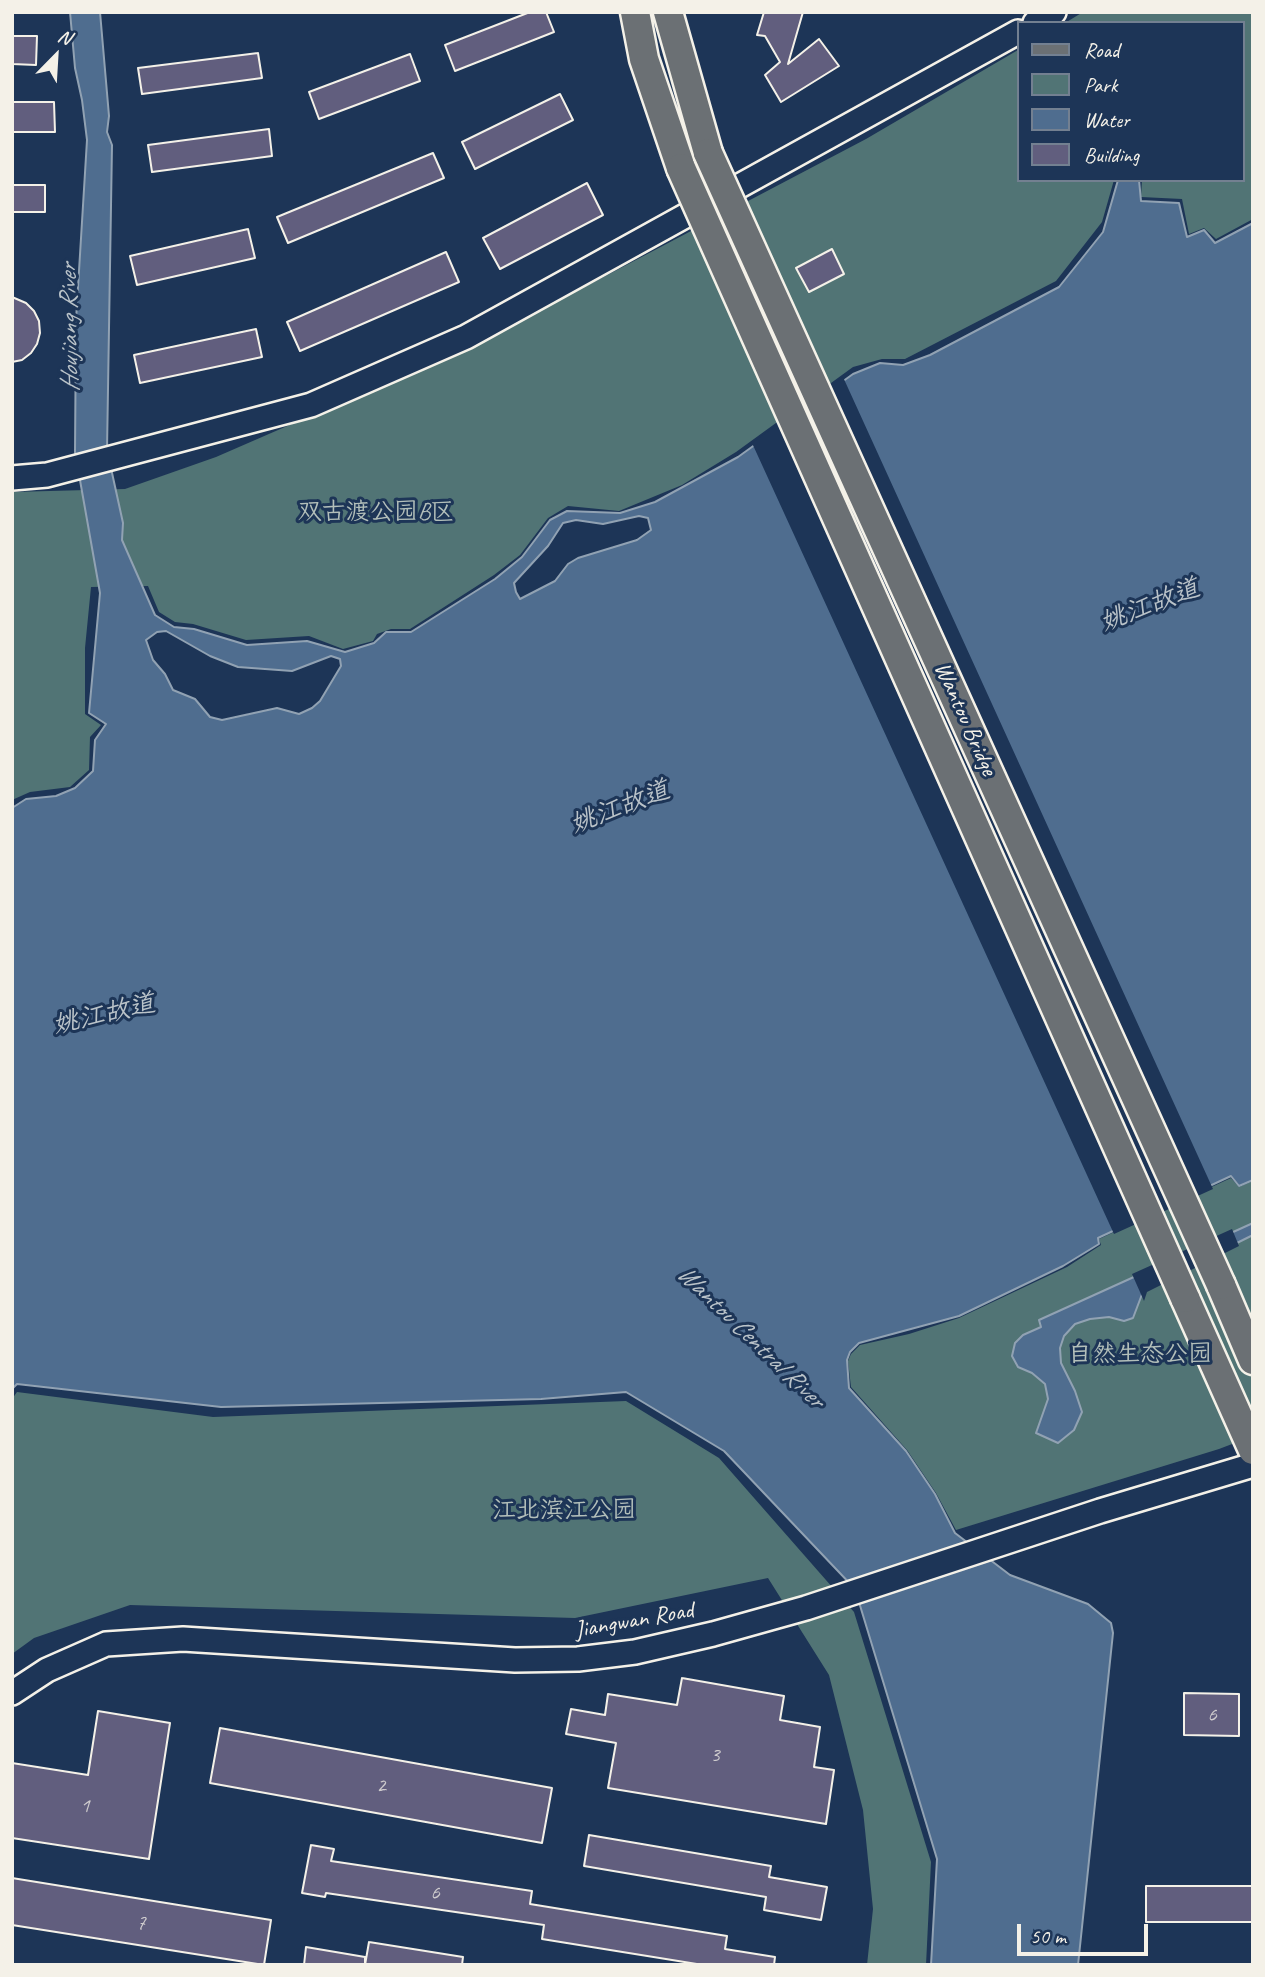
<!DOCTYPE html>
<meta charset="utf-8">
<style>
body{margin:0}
#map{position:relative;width:1265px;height:1977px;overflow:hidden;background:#1d3557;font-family:Caveat,sans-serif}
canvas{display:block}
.frame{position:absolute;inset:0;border:14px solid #f4f1e8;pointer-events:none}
.legend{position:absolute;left:1017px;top:21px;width:228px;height:161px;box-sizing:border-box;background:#1d3557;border:2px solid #738091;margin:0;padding:9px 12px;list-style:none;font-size:21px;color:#f4f1e8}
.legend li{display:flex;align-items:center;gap:14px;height:35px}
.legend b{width:35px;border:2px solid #738091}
.north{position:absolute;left:21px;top:21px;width:70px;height:70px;-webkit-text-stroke:5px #1d3557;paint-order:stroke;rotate:24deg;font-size:19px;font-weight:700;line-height:28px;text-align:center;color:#f4f1e8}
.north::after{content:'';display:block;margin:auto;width:24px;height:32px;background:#f4f1e8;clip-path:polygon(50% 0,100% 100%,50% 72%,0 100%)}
.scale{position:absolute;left:1017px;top:1924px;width:131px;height:32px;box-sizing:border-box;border:4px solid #f4f1e8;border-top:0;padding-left:9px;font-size:21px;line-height:24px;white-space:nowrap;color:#f4f1e8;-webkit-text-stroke:5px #1d3557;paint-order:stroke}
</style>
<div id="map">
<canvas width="1265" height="1977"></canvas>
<div class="frame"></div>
<ul class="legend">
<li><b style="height:9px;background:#6b7074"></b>Road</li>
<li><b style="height:19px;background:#517475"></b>Park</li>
<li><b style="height:19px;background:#4f6d8f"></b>Water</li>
<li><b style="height:19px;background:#615e7e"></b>Building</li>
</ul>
<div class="north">N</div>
<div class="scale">50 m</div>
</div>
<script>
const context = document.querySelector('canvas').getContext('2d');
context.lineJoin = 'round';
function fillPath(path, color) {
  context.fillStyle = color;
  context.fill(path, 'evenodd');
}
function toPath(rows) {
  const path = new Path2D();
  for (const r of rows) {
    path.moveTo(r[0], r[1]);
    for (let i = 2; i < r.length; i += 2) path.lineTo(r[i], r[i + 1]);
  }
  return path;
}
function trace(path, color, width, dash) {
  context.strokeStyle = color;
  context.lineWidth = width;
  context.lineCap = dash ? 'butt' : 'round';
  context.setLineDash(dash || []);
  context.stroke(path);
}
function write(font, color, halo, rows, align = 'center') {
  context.font = font + ' Caveat,"LXGW WenKai TC",sans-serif';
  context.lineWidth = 6;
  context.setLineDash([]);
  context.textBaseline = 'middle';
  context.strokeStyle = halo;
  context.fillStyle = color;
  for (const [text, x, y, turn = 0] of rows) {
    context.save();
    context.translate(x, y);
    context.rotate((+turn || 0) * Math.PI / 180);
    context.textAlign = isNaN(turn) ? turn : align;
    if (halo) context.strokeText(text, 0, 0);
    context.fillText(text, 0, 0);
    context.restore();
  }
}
const green = toPath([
 [1083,12,1253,12,1253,219,1216,239,1204,228,1189,234,1182,199,1141,197,1142,180,1242,180,1242,23,1065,23],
 [1018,50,1018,180,1114,180,1102,222,1056,281,905,359,882,359,853,367,736,452,682,485,619,511,568,506,548,518,520,555,494,575,410,629,391,629,377,634,373,641,343,649,309,636,246,640,193,624,175,622,159,612,148,586,91,587,85,648,85,714,101,725,90,737,89,770,70,787,30,792,12,800,12,492,125,489,216,457,478,343,866,139],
 [1231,1178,1239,1187,1253,1181,1253,1436,1219,1449,956,1530,936,1493,907,1450,851,1387,848,1361,851,1354,860,1345,909,1334,959,1318,1067,1267,1101,1245,1099,1239],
 [17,1392,213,1417,626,1401,719,1458,854,1612,931,1862,926,1965,867,1965,873,1909,863,1810,829,1675,768,1578,575,1618,130,1605,34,1638,12,1654,12,1399]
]);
const water = toPath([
 [70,12,100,12,109,116,107,132,112,145,107,450,123,523,122,540,155,615,174,627,194,629,247,645,307,641,345,652,374,643,386,632,411,632,495,579,522,557,550,520,567,511,620,513,655,502,738,457,853,374,880,363,903,365,930,355,1059,287,1103,232,1118,180,1139,180,1141,201,1179,203,1187,237,1204,230,1215,243,1253,223,1253,1180,1239,1186,1231,1176,1098,1238,1099,1244,1063,1266,959,1316,859,1343,850,1352,847,1360,849,1388,906,1451,935,1494,955,1533,1010,1575,1088,1604,1111,1623,1113,1633,1078,1965,931,1965,937,1859,855,1589,724,1451,626,1392,541,1399,221,1407,17,1384,12,1389,12,808,26,799,56,796,75,788,93,771,95,740,106,724,89,713,100,593,75,452,76,320,87,140,82,100,75,68,70,12],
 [639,516,648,518,651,530,637,540,578,558,568,564,555,581,520,599,516,592,514,583,548,546,563,523,576,520,603,524,639,516],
 [166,631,210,656,238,667,292,671,331,656,340,659,341,666,320,701,312,708,299,714,277,708,222,720,210,717,195,699,173,690,165,674,153,660,146,640,157,632,166,631],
 [1253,1223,1253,1235,1144,1289,1133,1318,1124,1321,1109,1317,1090,1319,1075,1324,1064,1336,1060,1348,1061,1363,1075,1391,1082,1412,1074,1430,1058,1443,1036,1433,1048,1399,1045,1384,1032,1373,1018,1367,1012,1356,1015,1343,1023,1335,1041,1327,1039,1320,1253,1223]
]);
const pier = toPath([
 [843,377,1213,1189,1114,1234,752,443],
 [1232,1229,1239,1246,1147,1292,1144,1301,1132,1274]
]);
const building = toPath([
 [530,12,546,12,554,32,455,71,445,45,530,12],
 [764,12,803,12,788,64,819,39,839,66,781,102,765,75,780,62,765,36,757,35,764,12],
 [12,36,37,36,36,65,12,64,12,36],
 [258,53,262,78,142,94,138,68,258,53],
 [410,54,420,81,319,119,309,92,410,54],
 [560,94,573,120,475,169,462,142,560,94],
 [12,102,54,102,55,132,12,132,12,102],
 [269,129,272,156,152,172,148,145,269,129],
 [433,153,444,178,288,243,277,217,433,153],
 [587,183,603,215,500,269,483,238,587,183],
 [12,185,45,185,45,212,12,212,12,185],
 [248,229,255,258,137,285,130,256,248,229],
 [832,249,844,274,809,292,796,268,832,249],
 [446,252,459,282,300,351,287,322,446,252],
 [12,297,26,303,34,311,39,321,40,333,37,344,31,353,22,360,12,362,12,297],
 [256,329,262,357,140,383,134,355,256,329],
 [682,1678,784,1696,780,1720,820,1727,814,1767,834,1770,826,1824,608,1788,616,1743,566,1734,571,1709,605,1715,608,1694,677,1705,682,1678],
 [1184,1693,1239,1694,1239,1736,1184,1735,1184,1693],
 [98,1711,170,1723,149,1859,12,1838,12,1763,88,1775,98,1711],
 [220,1728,552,1788,542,1843,210,1783,220,1728],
 [589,1835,771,1866,769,1877,827,1887,821,1920,764,1910,766,1897,584,1866,589,1835],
 [311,1845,334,1849,331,1861,532,1891,530,1904,727,1936,725,1949,775,1957,774,1965,703,1965,542,1939,544,1925,326,1893,325,1897,302,1893,311,1845],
 [12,1878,271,1920,264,1965,12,1925,12,1878],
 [1146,1886,1253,1886,1253,1922,1146,1922,1146,1886],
 [369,1942,463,1957,462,1965,365,1965,369,1942],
 [306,1947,365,1957,365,1965,304,1965,306,1947]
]);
const minor = toPath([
 [1035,23,1054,12],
 [12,478,47,475,311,405,466,337,1018,32],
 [12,1693,47,1670,106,1644,183,1639,515,1660,578,1659,635,1652,713,1634,806,1608,1100,1511,1253,1465]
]);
const major = toPath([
 [635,12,644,59,681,168],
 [668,12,708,153],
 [1221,1285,1253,1360],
 [1185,1298,1253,1450]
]);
const majorBridge = toPath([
 [708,153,1221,1285],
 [681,168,1185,1298]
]);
const numberNames = [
 ["6",1212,1715],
 ["3",715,1755],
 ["2",381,1786],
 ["1",85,1806],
 ["6",435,1893],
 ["7",141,1923]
];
const parkNames = [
 ["双古渡公园B区",376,513],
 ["自然生态公园",1140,1355],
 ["江北滨江公园",564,1511]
];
const streetNames = [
 ["Wantou Bridge",965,719,66],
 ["Jiangwan Road",634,1621,-10]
];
const waterNames = [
 ["Houjiang River",70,328,-91],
 ["姚江故道",1150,606,-21],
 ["姚江故道",620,808,-21],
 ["姚江故道",104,1015,-13],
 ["Wantou Central River",750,1337,44]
];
fillPath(green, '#517475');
fillPath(water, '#4f6d8f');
trace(water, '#91a2b3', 2);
fillPath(pier, '#1d3557');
fillPath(building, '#615e7e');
trace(building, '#f4f1e8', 2);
trace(minor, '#f4f1e8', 28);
trace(major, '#f4f1e8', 33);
trace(minor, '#1d3557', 23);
trace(major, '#6b7074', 28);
trace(majorBridge, '#f4f1e8', 33, []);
trace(majorBridge, '#6b7074', 28);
write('21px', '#cfccce', null, numberNames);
write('24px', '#b3bfba', '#1d3557', parkNames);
write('24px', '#f4f1e8', '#1d3557', streetNames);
write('italic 26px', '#bac3c9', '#1d3557', waterNames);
</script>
